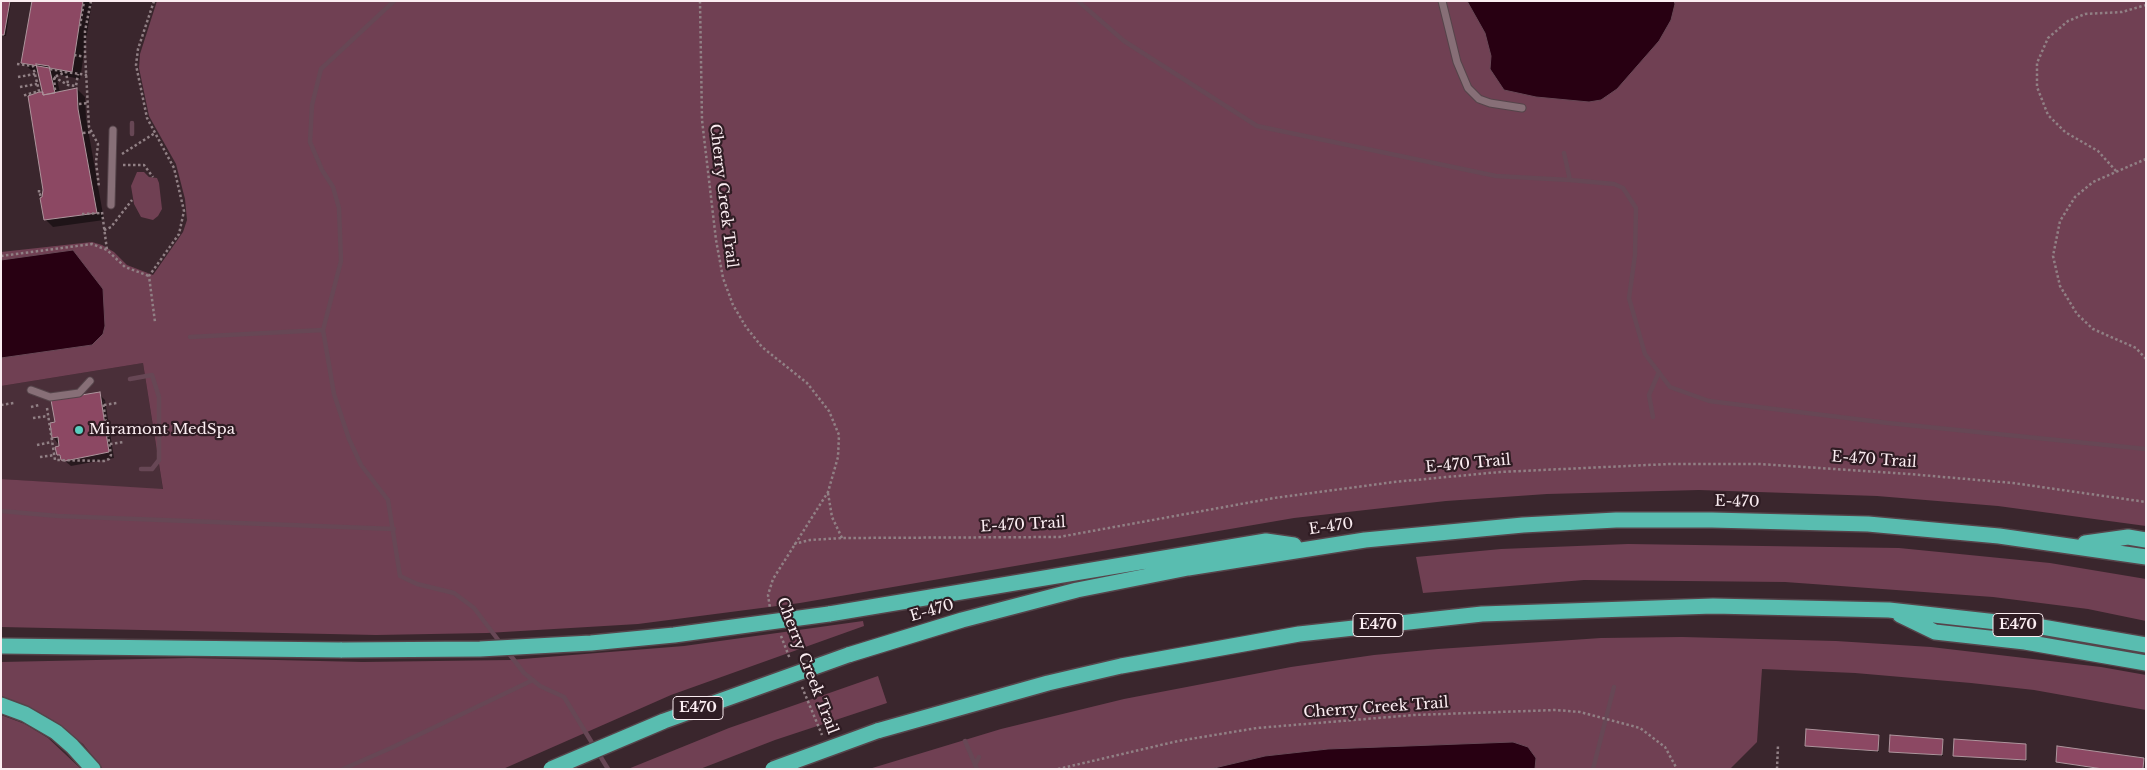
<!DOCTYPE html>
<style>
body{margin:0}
#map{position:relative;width:2147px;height:770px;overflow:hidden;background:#3a262d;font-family:"Libre Baskerville",serif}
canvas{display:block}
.frame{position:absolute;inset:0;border:2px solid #fbedf1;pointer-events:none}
</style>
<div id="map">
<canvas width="2147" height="770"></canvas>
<div class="frame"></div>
</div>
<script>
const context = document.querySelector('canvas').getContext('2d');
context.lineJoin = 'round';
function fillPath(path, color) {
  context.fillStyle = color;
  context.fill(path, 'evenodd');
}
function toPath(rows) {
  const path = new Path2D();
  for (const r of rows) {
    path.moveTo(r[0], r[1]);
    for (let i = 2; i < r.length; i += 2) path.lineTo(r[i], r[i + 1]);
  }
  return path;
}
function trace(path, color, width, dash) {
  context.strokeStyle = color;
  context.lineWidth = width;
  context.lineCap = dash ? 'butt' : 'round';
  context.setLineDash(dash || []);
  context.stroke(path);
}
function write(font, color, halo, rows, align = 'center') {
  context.font = font + ' "Libre Baskerville",serif';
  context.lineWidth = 4.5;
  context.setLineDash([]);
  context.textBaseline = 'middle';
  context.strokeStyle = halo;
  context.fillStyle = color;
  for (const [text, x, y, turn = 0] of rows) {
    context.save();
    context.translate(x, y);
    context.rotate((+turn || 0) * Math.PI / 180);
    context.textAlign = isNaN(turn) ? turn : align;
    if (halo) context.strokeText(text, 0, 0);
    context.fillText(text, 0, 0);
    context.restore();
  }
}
const built = toPath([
 [143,363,163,490,1,479,1,386]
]);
const green = toPath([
 [157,1,2146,1,2146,526,1998,506,1877,496,1699,490,1547,494,1446,501,1294,518,800,603,638,624,487,633,376,635,1,627,1,479,163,489,143,363,1,386,1,252,92,242,102,245,114,252,127,265,153,275,183,232,187,220,185,199,176,164,149,116,139,68,140,54],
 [137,172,144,172,149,177,157,178,159,183,162,209,158,216,153,220,141,217,134,204,131,186],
 [1628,544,1899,548,2050,563,2146,579,2146,621,2088,609,1993,597,1785,582,1584,580,1423,593,1416,557,1501,549],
 [863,621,864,626,671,695,503,769,103,769,83,744,54,721,27,706,1,696,1,662,190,658,363,662,510,660,684,646],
 [1682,637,1836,641,1931,647,2101,667,2146,675,2146,710,2034,690,1971,683,1855,673,1762,669,1757,742,1730,769,869,769,1001,729,1124,699,1291,667,1374,655,1438,649,1601,638],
 [878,676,887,703,775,740,700,769,628,769,729,728],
 [1,715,25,724,48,738,81,769,1,769]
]);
const water = toPath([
 [1467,1,1674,1,1675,4,1671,20,1659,41,1617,89,1601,100,1589,102,1536,97,1504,90,1490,69,1491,56,1485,33,1467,1],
 [73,250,103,289,105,326,103,334,92,345,1,358,1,260,73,250],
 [1513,742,1528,747,1536,758,1535,769,1210,769,1265,756,1328,749,1513,742]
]);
const shadow = toPath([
 [1,1,11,1,6,36,1,35],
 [34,1,92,1,80,79,56,74,60,93,77,89,85,97,86,118,104,220,53,227,45,219,44,93,39,72,31,70,23,63],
 [99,394,105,400,114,458,71,466,58,455,61,448,53,437,57,423],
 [1879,736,1879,752,1806,746],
 [1943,740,1943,756,1890,751],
 [2026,745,2027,761,1954,755],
 [2144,759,2144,769,2097,769,2057,762]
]);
const stream = toPath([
 [394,1,321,69,312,105,310,142,322,170,333,187,339,208,341,261,323,330,334,394,349,439,361,465,388,500,400,576,417,584,454,593,474,608,502,645],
 [1078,1,1124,41,1257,126,1496,176,1570,180,1614,184,1623,188,1636,208,1635,255,1629,298,1645,354,1670,387,1709,401,1888,423,2146,449],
 [132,123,132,134],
 [1564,153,1570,180],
 [190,337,323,330],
 [130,379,152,375,159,397,159,460,152,469,141,469],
 [1653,417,1649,395,1659,372],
 [1,511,58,516,394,529],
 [507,651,524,673,540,686,564,697,608,769],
 [965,741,977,769],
 [975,765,979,757],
 [343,769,391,748,533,680],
 [1593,769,1614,687]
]);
const building = toPath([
 [1,1,10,1,4,35,1,35,1,1],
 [32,1,83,1,72,72,21,63,32,1],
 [36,64,49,66,55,93,43,95,36,64],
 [77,88,78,109,97,213,44,220,40,198,42,197,43,190,28,96,39,92,43,92,43,95,77,88],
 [100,392,109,452,65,461,61,460,60,455,57,455,55,447,59,446,58,437,52,438,50,423,55,422,51,400,100,392],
 [1806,729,1879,735,1878,751,1805,746,1806,729],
 [1890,735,1943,739,1942,755,1889,752,1890,735],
 [1954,739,2026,744,2026,760,1953,756,1954,739],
 [2057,746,2144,758,2143,769,2103,769,2056,762,2057,746]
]);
const path = toPath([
 [91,1,85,31,85,53,89,127,98,144,96,162,99,187],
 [154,1,138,49,136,65,147,118,174,168,184,211,179,234,149,276,155,322],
 [700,1,702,120,716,240,723,278,733,305,746,327,762,347,807,383,829,411,839,435,838,457,828,492,773,579,768,595,770,608],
 [80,26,84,1],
 [74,55,86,57],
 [17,64,33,66,39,91,22,96],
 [50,69,66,72,68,84],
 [18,77,35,74],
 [54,77,68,85,76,86,78,74],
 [20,87,37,84],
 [55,90,54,77,66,72,87,75],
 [79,104,88,103],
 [83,133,93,132],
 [122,154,155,133],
 [2146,159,2093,182,2075,197,2060,221,2053,256,2060,286,2077,314,2093,329,2136,348,2146,359],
 [123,165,144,165,153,177],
 [2116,171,2098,151,2065,132,2048,115,2037,87,2037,63,2048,38,2068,21,2085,14,2122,12,2146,5],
 [39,190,39,195,42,194],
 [102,212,107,250],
 [82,214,102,213],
 [104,230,111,227,132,200],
 [1,256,92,244,107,250,125,267,149,276],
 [1,405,14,403],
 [104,405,117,403],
 [31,407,39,405],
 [47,408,55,460,104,461,109,459,111,455,103,402],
 [33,418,48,416],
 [110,444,124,442],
 [37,445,52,442],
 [40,457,55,455],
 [828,493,832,517,842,538],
 [794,544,810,540,842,538,1059,537,1274,498,1394,482,1500,472,1669,464,1759,464,1909,474,2013,483,2146,502],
 [781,636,790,659],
 [802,687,822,735],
 [1058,769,1178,741,1257,728,1414,715,1556,710,1580,712,1640,728,1665,747,1677,769],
 [1777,769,1778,745]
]);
const lane = toPath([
 [1442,1,1457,62,1468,88,1479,99,1490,103,1522,108],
 [111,205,113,130],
 [31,390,50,397,79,393,90,381]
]);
const highway = toPath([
 [2085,543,2128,537,2146,540],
 [829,614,1266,541,1294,545],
 [1900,615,1935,632,2025,642,2146,663],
 [1,646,342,650],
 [848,655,962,620,1077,590,1188,568,1365,540,1523,525,1616,520,1712,520,1868,524,1999,536,2146,557],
 [1,705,25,714,56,732,72,746,93,769],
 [877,731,1048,683,1121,666,1299,634,1482,614,1713,606,1889,610,2042,627,2146,645]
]);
const highwayBridge = toPath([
 [342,650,480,649,591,643,674,635,829,614],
 [551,769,664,721,848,655],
 [773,769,877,731]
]);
const markers = [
 [79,430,5,"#58cebf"]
];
const shields = [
 [1378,625,50],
 [2018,625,50],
 [698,708,50]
];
const shieldNames = [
 ["E470",1378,625],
 ["E470",2018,625],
 ["E470",698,708]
];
const streetNames = [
 ["Cherry Creek Trail",723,196,83],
 ["E-470 Trail",1874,460,4],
 ["E-470 Trail",1468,464,-5],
 ["E-470",1737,502,1],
 ["E-470 Trail",1023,525,-3],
 ["E-470",1331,527,-8],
 ["E-470",932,611,-16],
 ["Cherry Creek Trail",807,666,69],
 ["Cherry Creek Trail",1376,708,-4]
];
const poiNames = [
 ["Miramont MedSpa",89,430]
];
fillPath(built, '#4a2f39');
fillPath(green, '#704053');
fillPath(water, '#280012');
trace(water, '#674755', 1);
fillPath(shadow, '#0007');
trace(stream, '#674755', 4.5);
fillPath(building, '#8c4863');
trace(building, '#ae959d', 1);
trace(lane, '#55444a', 9);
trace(highway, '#55444a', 18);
trace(path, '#918085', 2.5, [2.5, 2.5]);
trace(lane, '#876f77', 7);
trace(highway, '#59bdb0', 15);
trace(highwayBridge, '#55444a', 18, []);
trace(highwayBridge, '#59bdb0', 15);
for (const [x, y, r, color] of markers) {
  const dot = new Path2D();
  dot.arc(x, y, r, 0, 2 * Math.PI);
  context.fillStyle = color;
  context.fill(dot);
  trace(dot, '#2f1c23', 2);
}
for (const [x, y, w] of shields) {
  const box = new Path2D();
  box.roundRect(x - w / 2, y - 11.5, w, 23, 4);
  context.fillStyle = '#2f1c23';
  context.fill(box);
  trace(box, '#fbedf1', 1);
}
write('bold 14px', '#fbedf1', null, shieldNames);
write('15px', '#fbedf1', '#2f1c23', streetNames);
write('15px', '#fbedf1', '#2f1c23', poiNames, 'left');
</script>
